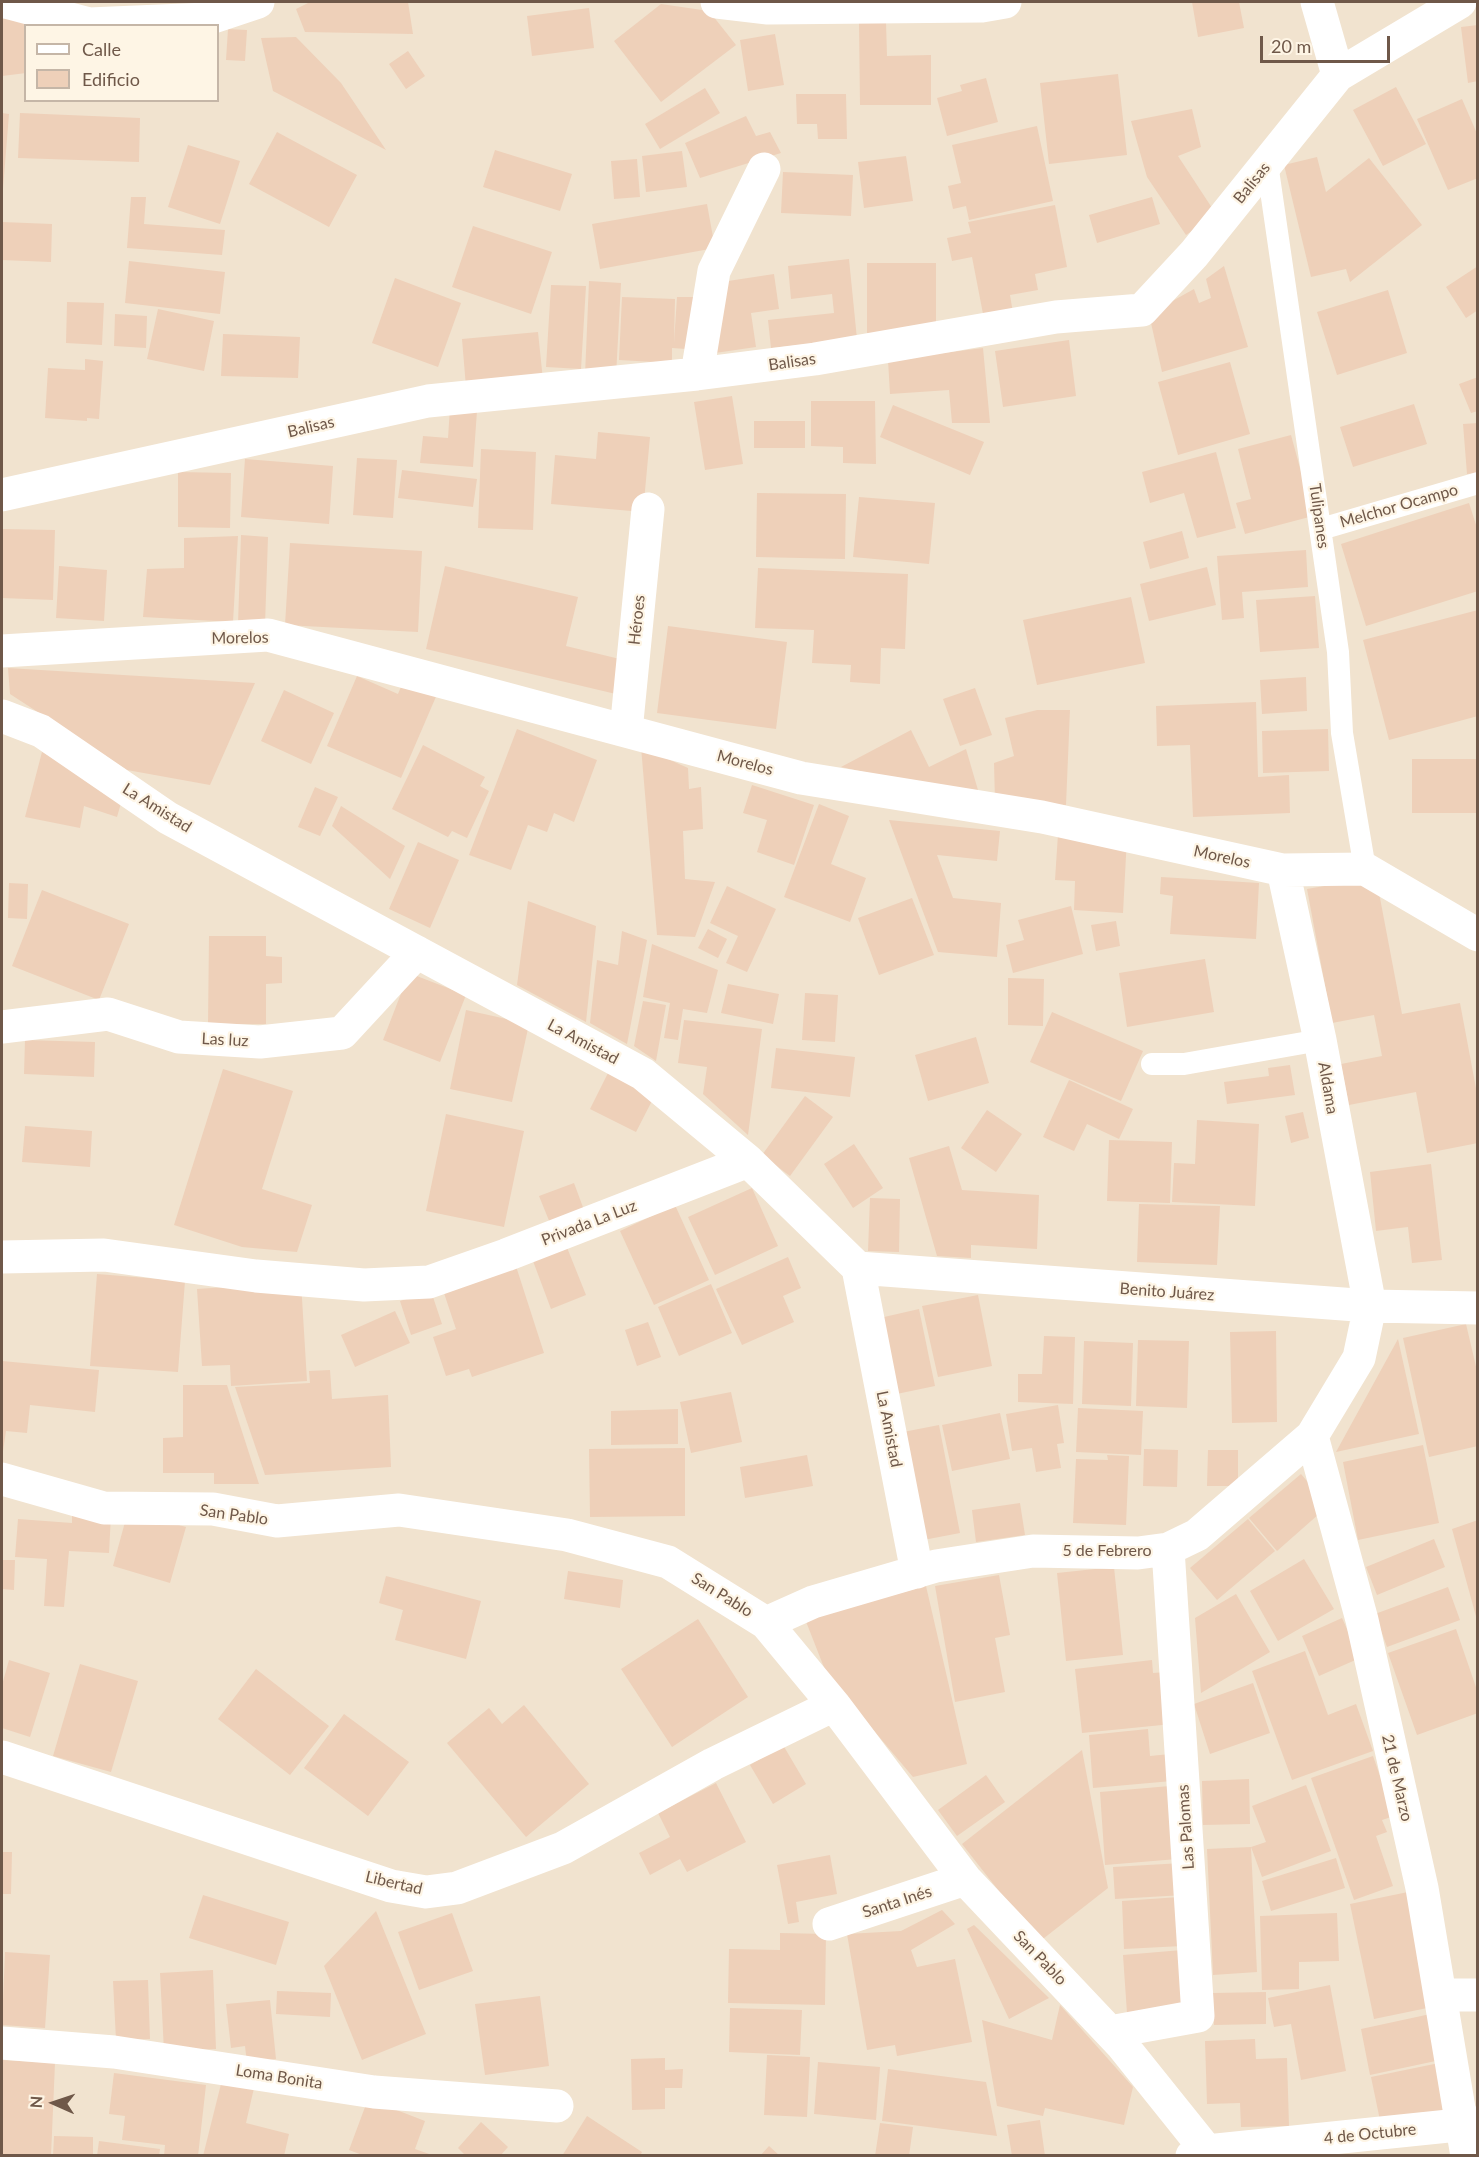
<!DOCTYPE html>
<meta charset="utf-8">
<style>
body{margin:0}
#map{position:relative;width:1479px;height:2157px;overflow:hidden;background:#faf1e0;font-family:Lato,sans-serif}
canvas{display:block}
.frame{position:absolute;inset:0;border:3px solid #6f5849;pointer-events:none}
.legend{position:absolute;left:24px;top:24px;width:195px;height:78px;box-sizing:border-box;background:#fef5e5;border:2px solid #c5b6a7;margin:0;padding:8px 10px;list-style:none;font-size:18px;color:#6f5849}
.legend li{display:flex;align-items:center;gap:12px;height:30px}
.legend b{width:30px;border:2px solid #c5b6a7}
.north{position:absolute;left:24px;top:2073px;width:60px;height:60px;-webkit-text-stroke:4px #fef5e5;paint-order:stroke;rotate:273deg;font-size:16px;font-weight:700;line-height:24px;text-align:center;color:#6f5849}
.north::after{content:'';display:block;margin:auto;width:21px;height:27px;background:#6f5849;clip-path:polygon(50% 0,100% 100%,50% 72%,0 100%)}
.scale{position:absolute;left:1260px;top:36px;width:130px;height:27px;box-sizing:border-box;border:3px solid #6f5849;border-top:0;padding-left:8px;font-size:18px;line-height:21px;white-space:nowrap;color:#6f5849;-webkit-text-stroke:4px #fef5e5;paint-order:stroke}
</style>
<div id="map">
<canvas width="1479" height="2157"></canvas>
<div class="frame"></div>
<ul class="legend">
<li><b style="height:8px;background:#fff"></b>Calle</li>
<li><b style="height:16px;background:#eed0b9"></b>Edificio</li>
</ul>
<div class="north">N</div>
<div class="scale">20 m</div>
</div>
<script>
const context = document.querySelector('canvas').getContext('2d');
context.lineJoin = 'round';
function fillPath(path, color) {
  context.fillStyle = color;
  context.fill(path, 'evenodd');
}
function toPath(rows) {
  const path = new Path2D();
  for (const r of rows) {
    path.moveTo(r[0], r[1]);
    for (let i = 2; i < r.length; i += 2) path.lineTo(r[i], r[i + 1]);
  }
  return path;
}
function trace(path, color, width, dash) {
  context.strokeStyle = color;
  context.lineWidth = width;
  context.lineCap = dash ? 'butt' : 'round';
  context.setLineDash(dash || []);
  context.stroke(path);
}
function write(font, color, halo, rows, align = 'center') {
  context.font = font + ' Lato,sans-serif';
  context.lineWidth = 4.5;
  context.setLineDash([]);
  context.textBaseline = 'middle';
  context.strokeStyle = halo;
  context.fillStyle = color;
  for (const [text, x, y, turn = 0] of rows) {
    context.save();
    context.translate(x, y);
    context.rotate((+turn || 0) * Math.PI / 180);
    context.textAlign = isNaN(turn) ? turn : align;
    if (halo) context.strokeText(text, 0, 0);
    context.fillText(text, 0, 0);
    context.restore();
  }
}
const residential = toPath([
 [2,2,1477,2,1477,2155,2,2155],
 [26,26,218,26,218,100,26,100]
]);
const building = toPath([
 [310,2,408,2,413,34,305,32,296,9],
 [1192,2,1239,2,1244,28,1198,37],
 [661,4,709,11,736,45,661,102,614,41],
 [589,8,594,48,532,56,527,16],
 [29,16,30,26,26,26,26,73,2,76,2,19],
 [886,22,887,56,931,55,931,105,860,105,859,23],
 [1478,25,1478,81,1468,83,1461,27],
 [228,29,247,30,245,61,226,60],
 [775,34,784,85,748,91,740,40],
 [296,37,341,83,386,150,273,91,261,38],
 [408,51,425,76,406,89,389,64],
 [1118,74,1127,155,1049,164,1040,83],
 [986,78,998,122,947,136,937,98,962,91,960,85],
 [1396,87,1426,144,1383,166,1353,110],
 [705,88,720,113,660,149,645,124],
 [796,94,846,94,847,139,818,139,817,124,797,124],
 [1462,99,1478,136,1478,178,1448,190,1417,119],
 [1192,109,1201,147,1178,156,1216,214,1186,235,1147,177,1131,121],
 [2,113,9,114,3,189,2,189],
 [20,113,140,118,139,162,18,158],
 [746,116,756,136,770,132,781,153,700,178,685,143],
 [1037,126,1053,201,969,220,966,206,953,209,948,186,961,183,952,145],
 [277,132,357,175,329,227,249,184],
 [188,145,240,161,220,224,168,207],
 [495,150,572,174,560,211,483,187],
 [682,151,687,187,646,192,642,156],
 [906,156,913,201,864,208,858,162],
 [1317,157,1326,192,1369,158,1422,225,1350,282,1346,269,1311,277,1284,165],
 [637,159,640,197,614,199,611,161],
 [783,172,853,175,851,216,781,213],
 [131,197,146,197,144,224,225,230,222,255,127,248],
 [1152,197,1160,224,1097,243,1089,215],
 [707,204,715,248,600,269,592,224],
 [1055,205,1067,267,1035,274,1038,290,1010,295,1013,313,984,319,972,257,952,261,947,238,971,233,968,222],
 [2,222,52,224,51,262,2,260],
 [473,226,552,252,531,314,452,287],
 [849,259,857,339,771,348,768,320,834,313,832,294,791,299,788,266],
 [129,261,225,272,220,314,125,303],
 [867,263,936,263,936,333,867,333],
 [1224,266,1248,347,1162,372,1149,314,1194,289,1199,303,1211,298,1206,279],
 [1478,266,1478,310,1466,318,1446,287],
 [774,274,779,309,751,313,756,347,715,353,715,283],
 [395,278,461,303,438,367,372,343],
 [589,281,621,283,616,376,585,375],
 [551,285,586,286,581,369,546,367],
 [1388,290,1407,353,1337,375,1317,312],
 [622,297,675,299,674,343,677,297,704,297,700,350,672,348,672,363,619,360],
 [67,302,104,303,102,345,66,343],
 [158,309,214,321,204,371,147,359],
 [115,314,147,316,146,348,114,346],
 [538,332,543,380,466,387,462,339],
 [223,334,300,337,298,378,221,376],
 [1069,340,1076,396,1003,407,995,351],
 [983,348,990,423,952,423,949,390,890,394,888,360],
 [85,359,103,361,99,419,87,418,87,421,45,418,48,368,85,370],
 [1230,362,1250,434,1178,455,1158,382],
 [1478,377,1478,411,1471,413,1459,384],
 [732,396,743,464,705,470,694,402],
 [811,401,875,401,876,464,843,463,843,447,811,446],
 [1414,404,1427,444,1353,467,1340,427],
 [893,405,984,442,970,475,880,437],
 [450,408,477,411,473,467,420,463,423,436,448,438],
 [754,421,805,421,805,448,754,448],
 [1478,423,1478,473,1467,474,1463,424],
 [598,432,650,437,643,512,551,504,555,455,596,459],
 [1291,435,1313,516,1245,534,1236,503,1251,499,1238,449],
 [481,449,536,452,533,530,478,528],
 [1216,452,1236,528,1197,538,1184,493,1150,503,1142,472],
 [357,458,397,460,393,518,353,515],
 [245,459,333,466,329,524,241,517],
 [402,470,477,479,473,507,398,498],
 [178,472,231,473,230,528,178,527],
 [757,493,846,494,845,559,756,557],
 [859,497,935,503,929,564,853,557],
 [1469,503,1478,531,1478,591,1366,626,1341,544],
 [2,529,55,530,53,600,2,598],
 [1182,531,1189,558,1150,569,1143,542],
 [241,535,268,537,265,625,238,624],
 [238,536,233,622,143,617,147,569,184,568,184,538],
 [290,543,422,551,418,632,285,625],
 [1306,550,1308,587,1242,592,1244,618,1222,620,1217,556],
 [59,566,107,570,104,621,56,618],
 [445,566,578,597,566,646,628,661,620,695,426,649],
 [1207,567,1216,605,1149,621,1140,584],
 [758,568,908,574,905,649,881,648,880,684,850,682,851,665,812,663,814,630,755,628],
 [1315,596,1319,648,1260,652,1256,600],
 [1131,597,1145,663,1037,685,1023,620],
 [1478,610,1478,716,1389,740,1363,640],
 [668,626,787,642,776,729,657,713],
 [8,668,255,683,210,785,127,770,10,694],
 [357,676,398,694,405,677,438,692,401,778,327,746],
 [1306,677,1307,711,1262,714,1260,680],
 [975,688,992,735,960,746,943,699],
 [284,690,334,713,311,764,261,741],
 [1256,702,1258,777,1289,775,1290,813,1193,817,1190,745,1157,746,1156,706],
 [1037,710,1070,710,1066,805,995,801,994,763,1014,756,1005,718],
 [517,729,597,760,574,822,554,813,547,832,528,825,511,870,469,855],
 [1328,729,1329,771,1263,773,1262,731],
 [911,730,929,767,966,749,980,797,841,767],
 [423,745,485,777,480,786,489,791,467,838,452,831,448,837,392,809],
 [641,747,688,768,689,789,701,787,703,829,683,831,685,879,715,882,695,937,657,935],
 [42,752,123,796,117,817,84,806,80,828,25,817],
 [1412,759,1478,759,1478,813,1412,813],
 [752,785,814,805,794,865,757,852,767,820,743,813],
 [315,787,338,797,320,836,298,827],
 [819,804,849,816,831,864,866,878,850,922,784,897],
 [341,806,405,846,390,879,332,826],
 [889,820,1000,831,997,861,937,855,953,898,1001,903,997,957,938,952],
 [1058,834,1127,837,1123,913,1074,910,1075,881,1055,880],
 [418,842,459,860,430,928,389,909],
 [1161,877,1259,883,1256,939,1170,934,1173,896,1160,894],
 [1376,877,1402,1014,1460,1003,1478,1099,1478,1143,1427,1153,1416,1092,1349,1105,1341,1064,1382,1056,1374,1015,1332,1023,1307,889],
 [9,883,28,884,27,919,8,918],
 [727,886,776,909,747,972,726,963,738,936,710,923],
 [42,890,129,924,99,1000,12,966],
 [912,898,934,955,879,975,858,918],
 [528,901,596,926,586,1022,517,985],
 [1071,906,1083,954,1013,973,1006,945,1024,940,1018,920],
 [1116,921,1120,946,1096,951,1091,925],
 [708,929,727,939,718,958,698,948],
 [622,931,647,940,627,1044,590,1023,597,960,618,965],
 [209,936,266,936,266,956,282,957,282,983,266,984,266,1024,208,1024],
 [652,944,718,970,707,1013,683,1009,678,1040,664,1038,670,1003,643,997],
 [1205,959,1214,1012,1127,1027,1119,973],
 [409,973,466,995,440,1062,383,1040],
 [1008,978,1044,979,1043,1026,1008,1025],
 [728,984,779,994,773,1024,721,1013],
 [805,993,838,995,835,1042,802,1040],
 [643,1001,666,1005,656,1061,634,1046],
 [466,1010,529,1024,512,1102,450,1089],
 [1052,1012,1143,1051,1121,1101,1030,1062],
 [684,1020,762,1029,748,1135,703,1094,707,1067,678,1063],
 [976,1037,989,1083,928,1101,915,1055],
 [25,1040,95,1042,94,1077,24,1074],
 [776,1048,855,1057,850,1097,771,1088],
 [1290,1065,1295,1095,1227,1104,1224,1082,1269,1076,1268,1068],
 [223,1069,293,1091,262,1189,312,1205,297,1252,242,1247,174,1225],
 [610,1069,656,1093,636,1132,590,1109],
 [1069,1080,1133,1109,1119,1139,1087,1124,1074,1151,1043,1137],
 [805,1096,833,1117,790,1176,762,1155],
 [987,1110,1022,1134,996,1172,961,1148],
 [1303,1112,1309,1138,1291,1143,1285,1116],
 [446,1114,524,1131,504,1227,426,1211],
 [1197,1120,1259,1124,1255,1206,1172,1202,1174,1163,1195,1164],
 [25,1126,92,1131,90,1167,22,1162],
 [1109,1140,1172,1142,1170,1203,1107,1201],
 [854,1144,883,1188,853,1208,824,1164],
 [949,1146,962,1190,1039,1195,1037,1249,971,1245,971,1258,937,1256,909,1158],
 [1431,1164,1442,1260,1412,1263,1408,1227,1376,1231,1370,1172],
 [574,1183,584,1210,550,1223,539,1196],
 [752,1188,778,1246,715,1275,688,1217],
 [870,1198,900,1199,899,1252,868,1251],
 [1139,1204,1220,1206,1217,1265,1137,1262],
 [675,1205,709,1280,654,1305,620,1231],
 [564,1240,586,1295,551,1309,530,1253],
 [788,1257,801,1288,783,1296,794,1322,742,1345,716,1289],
 [514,1260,544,1353,472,1377,469,1369,446,1376,433,1337,456,1329,441,1284],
 [97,1274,185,1281,178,1372,90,1366],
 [301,1282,307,1381,231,1386,230,1365,202,1366,197,1289],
 [711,1284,732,1333,679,1356,658,1307],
 [431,1291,442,1324,411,1335,400,1301],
 [978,1295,992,1366,938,1377,922,1306],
 [919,1309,935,1386,887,1396,871,1320],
 [395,1311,410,1343,355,1367,341,1335],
 [648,1322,661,1357,637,1366,625,1330],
 [1466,1324,1478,1375,1478,1446,1429,1457,1403,1338],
 [1276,1331,1277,1422,1232,1423,1230,1332],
 [1044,1336,1075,1337,1073,1404,1018,1402,1018,1374,1042,1374],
 [1398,1339,1419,1434,1336,1452],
 [1138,1340,1189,1341,1187,1408,1136,1406],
 [1084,1341,1133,1343,1131,1406,1082,1404],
 [2,1361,99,1370,95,1412,30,1405,27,1433,6,1431,2,1458],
 [330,1370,332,1399,388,1395,391,1467,265,1475,235,1387,310,1383,309,1371],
 [183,1385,227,1385,259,1484,214,1484,214,1473,163,1473,163,1438,183,1437],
 [731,1392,742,1442,691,1453,680,1402],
 [1058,1405,1064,1443,1057,1444,1061,1468,1036,1472,1032,1448,1012,1451,1006,1414],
 [1078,1408,1143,1411,1141,1455,1076,1452],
 [678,1409,678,1444,611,1445,611,1411],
 [1000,1413,1010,1459,952,1471,942,1425],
 [939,1425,960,1533,913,1542,893,1434],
 [1423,1445,1439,1523,1358,1540,1343,1462],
 [685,1448,685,1516,590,1517,589,1449],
 [1144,1449,1178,1450,1177,1487,1143,1486],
 [1208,1450,1238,1450,1238,1486,1207,1486],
 [807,1455,813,1486,745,1498,740,1467],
 [1107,1455,1129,1456,1126,1525,1073,1523,1076,1459,1108,1460],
 [1301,1474,1328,1506,1277,1551,1249,1518],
 [1020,1503,1025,1535,976,1542,972,1510],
 [128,1511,186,1527,170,1583,113,1566],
 [72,1512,111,1515,109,1553,69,1551,64,1607,44,1606,47,1559,15,1557,18,1519,72,1523],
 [1248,1519,1275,1551,1217,1600,1190,1568],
 [1478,1520,1478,1619,1477,1620,1452,1529],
 [1434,1539,1445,1567,1377,1595,1366,1567],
 [1304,1559,1334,1609,1278,1641,1250,1591],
 [2,1560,15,1560,14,1590,2,1589],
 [1114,1567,1123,1655,1066,1661,1057,1573],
 [568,1571,623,1580,620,1608,564,1599],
 [999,1575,1010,1635,995,1638,1005,1692,955,1702,935,1586],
 [386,1576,481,1601,466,1659,395,1640,403,1610,379,1603],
 [926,1586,967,1764,913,1777,827,1675,805,1619],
 [1448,1587,1460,1620,1387,1647,1375,1614],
 [1236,1594,1270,1652,1201,1693,1195,1618],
 [1342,1618,1360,1658,1319,1676,1302,1636],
 [698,1619,748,1697,672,1747,621,1669],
 [1456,1629,1478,1693,1478,1713,1417,1735,1388,1653],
 [1305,1651,1328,1715,1356,1704,1373,1751,1292,1780,1252,1671],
 [9,1660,50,1673,30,1737,2,1728,2,1685],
 [1152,1660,1153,1673,1166,1672,1172,1724,1082,1733,1075,1669],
 [80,1664,138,1681,111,1772,53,1756],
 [256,1669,329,1726,290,1775,218,1719],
 [1253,1683,1270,1733,1210,1754,1194,1704],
 [524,1705,589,1784,526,1837,447,1743,489,1708,502,1724],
 [344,1714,409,1762,368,1816,304,1768],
 [1148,1729,1150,1756,1170,1754,1172,1781,1093,1788,1089,1735],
 [783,1745,806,1784,773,1804,750,1765],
 [1082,1750,1108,1888,1039,1942,962,1844],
 [1373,1756,1394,1816,1382,1820,1387,1832,1376,1836,1393,1886,1354,1900,1311,1778],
 [986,1775,1005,1802,957,1836,938,1810],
 [1249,1779,1250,1824,1203,1825,1202,1781],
 [716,1783,746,1842,687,1872,680,1859,650,1875,639,1853,670,1837,658,1813],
 [1306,1785,1331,1851,1262,1877,1251,1847,1266,1842,1252,1806],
 [1170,1786,1177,1859,1105,1865,1100,1792],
 [1251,1847,1257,1972,1213,1975,1207,1849],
 [2,1852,12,1852,11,1894,2,1894],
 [830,1855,837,1894,796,1902,799,1922,788,1924,777,1865],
 [1336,1858,1345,1888,1271,1911,1262,1881],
 [1182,1863,1184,1895,1115,1899,1113,1867],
 [1408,1892,1432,2007,1374,2019,1350,1904],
 [203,1895,289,1922,276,1965,189,1938],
 [1179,1897,1182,1946,1124,1949,1122,1901],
 [942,1910,955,1924,911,1950,917,1967,955,1959,972,2042,897,2056,895,2045,867,2050,847,1934,901,1931],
 [376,1911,426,2034,362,2060,324,1966],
 [452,1913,473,1971,419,1990,398,1932],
 [1337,1913,1339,1961,1299,1962,1299,1989,1262,1990,1260,1916],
 [974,1925,1049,1998,1009,2019,967,1929],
 [780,1933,826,1934,825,2005,728,2003,729,1949,780,1950],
 [1182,1950,1186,2008,1127,2013,1123,1955],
 [5,1952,50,1955,45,2028,2,2025],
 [213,1970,216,2049,164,2051,160,1973],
 [148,1980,150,2039,116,2040,113,1981],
 [1330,1985,1346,2071,1301,2080,1291,2024,1274,2027,1268,1998],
 [277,1991,331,1993,330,2017,276,2014],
 [1266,1992,1266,2024,1214,2025,1213,1993],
 [540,1996,549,2066,485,2075,475,2004],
 [270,2000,276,2059,247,2063,245,2046,231,2048,226,2004],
 [1060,2005,1133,2087,1124,2125,1045,2108,1043,2116,997,2106,982,2020,1052,2040],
 [730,2008,802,2010,800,2055,729,2052],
 [1435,2013,1445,2059,1370,2075,1361,2029],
 [1255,2039,1256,2059,1287,2058,1289,2126,1241,2127,1240,2103,1207,2104,1205,2041],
 [767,2055,810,2057,807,2117,764,2115],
 [665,2058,665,2070,683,2069,682,2088,665,2088,665,2109,632,2110,631,2059],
 [2,2060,55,2063,51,2156,2,2156],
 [818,2062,880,2067,876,2120,814,2114],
 [1444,2062,1454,2109,1381,2125,1371,2077],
 [888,2069,986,2082,997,2136,882,2121],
 [114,2073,206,2085,198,2156,164,2156,165,2145,122,2140,125,2116,109,2114],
 [222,2080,254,2088,246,2123,289,2134,284,2156,203,2156],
 [368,2099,425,2121,415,2149,432,2155,365,2156,349,2150],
 [587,2116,642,2152,640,2156,562,2156],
 [1040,2120,1045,2156,1012,2156,1007,2125],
 [481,2122,508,2147,500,2156,466,2156,458,2148],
 [880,2123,913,2127,909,2156,875,2156],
 [54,2136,93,2137,93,2156,53,2156],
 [99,2141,160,2149,159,2156,97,2156],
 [769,2146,780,2156,760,2156]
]);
const lane = toPath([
 [1267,163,1338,652,1342,733,1365,869],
 [1321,529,1478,483],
 [1152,1064,1184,1064,1320,1040]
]);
const street = toPath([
 [6,2,89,24,207,19,258,2],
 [717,2,768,8,982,6,1005,2],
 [1317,2,1338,75],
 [697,374,714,271,764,169],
 [2,495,428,401,697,374,815,359,1056,317,1142,310,1194,254,1338,75,1460,2],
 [2,651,268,635,801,778,1042,817,1283,870,1365,869,1478,935],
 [2,716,41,731,168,818,643,1074,748,1161,858,1268,917,1572],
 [626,731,648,509],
 [2,1027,108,1014,179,1037,260,1042,342,1033,417,952],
 [2,1257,104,1255,256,1276,364,1285,429,1282,506,1255,748,1161],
 [858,1268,1370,1306,1478,1308],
 [1312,1436,1362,1620,1422,1888,1467,2156],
 [2,1479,104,1508,213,1509,277,1521,399,1510,567,1535,668,1562,766,1623,834,1705,965,1879,1122,2045,1207,2151],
 [766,1623,813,1602,936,1566,1033,1551,1138,1553,1168,1549,1197,1535,1312,1436,1359,1358,1370,1306,1320,1040,1283,870],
 [2,1757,391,1886,426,1892,457,1888,563,1848,713,1764,834,1705],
 [829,1924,965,1879],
 [1441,1995,1478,1995],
 [1110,2032,1198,2016,1168,1549],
 [2,2043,114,2052,374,2092,557,2106],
 [1192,2156,1207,2151,1478,2123]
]);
const streetNames = [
 ["Balisas",1252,183,-51],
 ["Balisas",792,362,-8],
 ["Balisas",311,427,-13],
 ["Melchor Ocampo",1399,506,-16],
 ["Tulipanes",1319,516,82],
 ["Héroes",637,620,-84],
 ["Morelos",240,638,-1],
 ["Morelos",745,763,15],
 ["La Amistad",157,808,32],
 ["Morelos",1222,857,12],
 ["Las luz",225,1040,3],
 ["La Amistad",583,1042,28],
 ["Aldama",1328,1088,80],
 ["Privada La Luz",589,1223,-21],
 ["Benito Juárez",1167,1292,4],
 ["La Amistad",889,1429,79],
 ["San Pablo",234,1515,8],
 ["5 de Febrero",1107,1551],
 ["San Pablo",722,1595,32],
 ["21 de Marzo",1397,1778,77],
 ["Las Palomas",1186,1827,-94],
 ["Libertad",394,1883,13],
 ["Santa Inés",897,1902,-18],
 ["San Pablo",1040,1958,46],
 ["Loma Bonita",279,2077,9],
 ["4 de Octubre",1370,2134,-6]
];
fillPath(residential, '#f1e3cf');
fillPath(building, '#eed0b9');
trace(lane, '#fff', 22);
trace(street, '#fff', 33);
write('16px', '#6f5849', '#fef5e5', streetNames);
</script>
